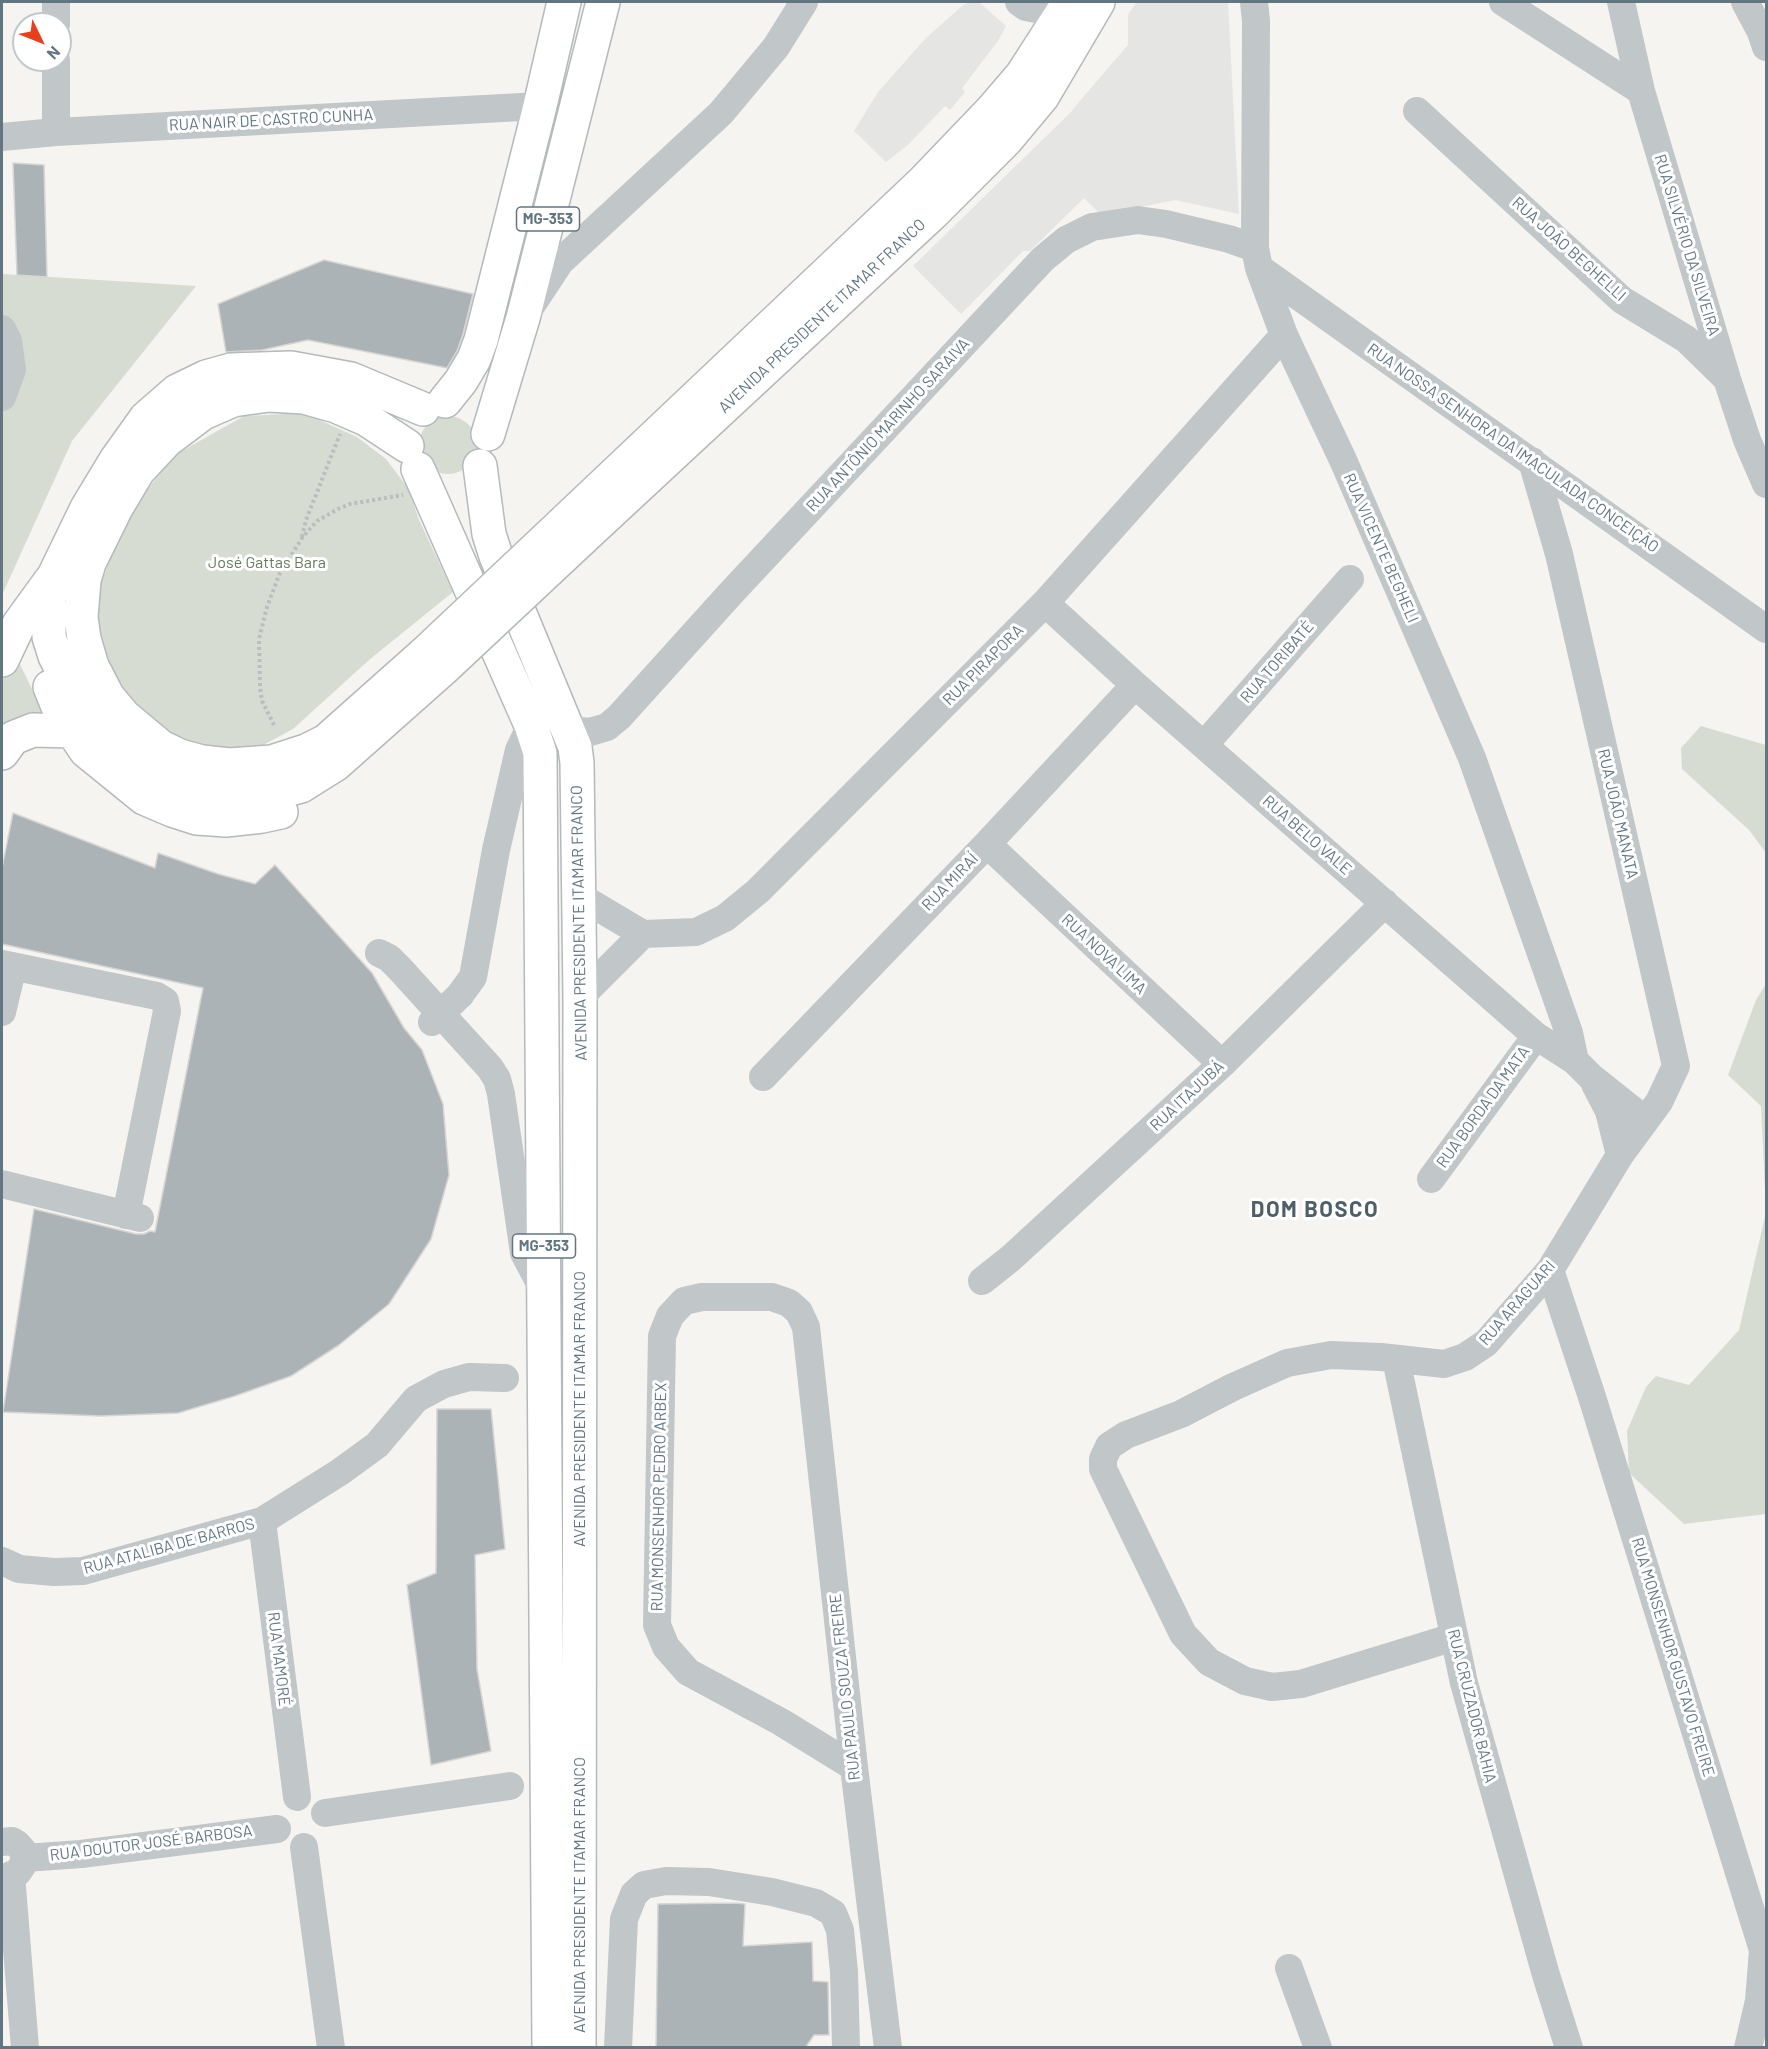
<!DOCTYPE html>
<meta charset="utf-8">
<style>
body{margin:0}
#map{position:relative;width:1768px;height:2049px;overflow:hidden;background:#f5f4f0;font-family:Barlow,sans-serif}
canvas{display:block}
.frame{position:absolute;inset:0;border:3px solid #627682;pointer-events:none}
.north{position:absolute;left:12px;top:12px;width:60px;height:60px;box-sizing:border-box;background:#fff;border:2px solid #c0c8cd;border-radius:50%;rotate:133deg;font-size:16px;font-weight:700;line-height:24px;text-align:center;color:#627682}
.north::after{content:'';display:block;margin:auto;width:21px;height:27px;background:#e83e1d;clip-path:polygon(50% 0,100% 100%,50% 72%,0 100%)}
</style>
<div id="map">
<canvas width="1768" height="2049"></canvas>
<div class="frame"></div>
<div class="north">N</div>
</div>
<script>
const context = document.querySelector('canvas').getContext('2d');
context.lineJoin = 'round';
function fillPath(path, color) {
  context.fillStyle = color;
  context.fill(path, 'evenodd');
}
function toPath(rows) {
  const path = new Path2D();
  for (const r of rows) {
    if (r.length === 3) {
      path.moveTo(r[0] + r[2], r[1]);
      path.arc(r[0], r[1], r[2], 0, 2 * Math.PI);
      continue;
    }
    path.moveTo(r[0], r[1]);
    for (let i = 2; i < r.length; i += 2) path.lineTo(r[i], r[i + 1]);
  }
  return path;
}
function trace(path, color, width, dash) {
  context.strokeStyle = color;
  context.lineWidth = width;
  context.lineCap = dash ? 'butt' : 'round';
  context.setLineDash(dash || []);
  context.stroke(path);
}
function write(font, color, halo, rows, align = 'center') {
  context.font = font + ' Barlow,sans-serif';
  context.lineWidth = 6;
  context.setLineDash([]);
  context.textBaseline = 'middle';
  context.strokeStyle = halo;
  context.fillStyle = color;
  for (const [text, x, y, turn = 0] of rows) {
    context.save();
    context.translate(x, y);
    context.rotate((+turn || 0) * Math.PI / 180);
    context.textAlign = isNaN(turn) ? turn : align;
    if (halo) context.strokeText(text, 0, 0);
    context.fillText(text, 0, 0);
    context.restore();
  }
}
const built = toPath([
 [970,2,979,2,1006,26,1004,30,998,41,962,88,965,92,950,110,945,106,908,145,886,162,854,131,878,92,925,39,963,5],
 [1137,2,1228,2,1239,214,1175,200,1101,215,1084,198,1030,251,1023,251,961,314,913,266,1070,113,1084,96,1128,45,1128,14]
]);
const green = toPath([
 [2,274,196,286,72,441,2,595],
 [304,413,357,437,386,459,408,488,419,520,453,592,369,660,293,729,256,749,213,753,180,743,120,694,97,639,101,582,129,514,173,456,244,416],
 [448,445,29],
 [15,654,47,720,2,741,2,676],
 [1701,726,1766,745,1766,853,1749,830,1682,769,1681,748],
 [1766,984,1766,1514,1684,1524,1629,1473,1627,1431,1646,1387,1656,1376,1689,1385,1739,1330,1766,1212,1761,1106,1728,1075,1756,1000]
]);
const building = toPath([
 [13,163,44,165,47,277,17,275,13,163],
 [324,260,473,294,463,334,457,351,447,368,308,340,262,350,226,352,218,304,324,260],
 [13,813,155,868,158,853,218,874,255,884,275,865,372,973,404,1028,422,1050,443,1104,449,1175,431,1239,389,1304,339,1345,291,1376,235,1396,178,1413,101,1416,3,1412,34,1209,136,1234,144,1234,150,1231,155,1232,203,988,2,944,2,868,13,813],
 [437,1409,491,1409,505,1549,475,1555,477,1669,491,1751,431,1765,407,1585,436,1573,437,1409],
 [736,1903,745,1904,743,1946,812,1942,813,1981,828,1982,829,2035,814,2035,805,2048,656,2048,658,1904,736,1903]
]);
const path = toPath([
 [302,537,306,520,340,434],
 [274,725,262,701,260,687,259,639,267,607,279,575,302,538,317,521,338,509,350,504,403,495]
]);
const minor = toPath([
 [56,2,56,24],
 [1019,2,1026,7,1036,9,1061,2],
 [1254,2,1256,21,1255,248,1259,268,1284,335,1343,460,1472,758,1569,1033,1575,1061,1591,1077,1635,1112,1644,1122],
 [1503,2,1641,91],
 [1621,2,1641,91,1727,379,1747,440,1766,484],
 [1745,2,1761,32,1766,47],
 [56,60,56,132],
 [1417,111,1622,300,1686,339,1725,377],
 [2,137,56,132,540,106],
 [1259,268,1766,629],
 [529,309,560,262,721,113,776,47,804,2],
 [2,329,8,341,12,370,2,397],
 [1045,603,1135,685,1536,1036,1575,1061],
 [568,730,590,732,607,727,619,717,731,593,1043,259,1066,240,1092,227,1138,220,1166,224,1229,239,1255,248],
 [1204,745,1350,579],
 [987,844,1222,1064],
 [579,896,643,934,696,932,725,918,758,891,1045,603,1284,335],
 [379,953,389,958,400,969,490,1068,497,1079,501,1094,524,1253,544,1291],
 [2,964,157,996,165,1001,167,1011,126,1215],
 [460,995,473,977,496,850,519,750,531,725],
 [580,997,643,934],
 [2,1012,13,966],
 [763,1077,987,844,1135,685],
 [1595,1084,1609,1111,1620,1155],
 [1431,1179,1536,1036],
 [2,1184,140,1218],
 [1550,1270,1592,1397,1763,1950,1759,2001,1748,2048],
 [982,1281,1011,1258,1222,1064,1385,903],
 [1396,1359,1464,1683,1546,1975,1569,2048],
 [262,1521,297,1797],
 [2,1561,19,1569,54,1572,83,1571,262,1521,340,1472,377,1445,416,1399,444,1384,469,1377,505,1378],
 [1454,1637,1301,1684,1272,1687,1245,1681,1209,1662,1183,1634,1103,1469,1103,1459,1109,1446,1126,1435,1181,1414,1233,1387,1287,1363,1331,1355,1381,1357,1444,1364,1465,1357,1486,1343,1550,1270,1620,1155,1659,1102,1676,1066,1559,554,1532,461],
 [854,1767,781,1722,688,1672,666,1647,657,1625,662,1336,670,1316,684,1301,702,1297,772,1297,789,1303,799,1312,806,1327,854,1767,888,2048],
 [325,1813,510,1786],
 [2,1842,12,1841,17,1844,24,1852,24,1863,18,1872],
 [304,1847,331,2048],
 [25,1858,81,1854,277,1829],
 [11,1875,25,2048],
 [1289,1968,1318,2048],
 [618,2048,624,1919,634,1894,644,1885,666,1881,709,1882,772,1892,816,1903,833,1913,840,1930,844,1972,846,2048]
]);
const major = toPath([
 [445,401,461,381,474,359,481,340,540,106,564,2],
 [423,409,351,379,291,368,231,370,206,377,177,391,146,418,116,460,87,508,54,576,49,599,49,637,55,656,77,699,94,723,112,742,135,763,163,779,192,791,215,796,270,794,301,786,336,764,443,669],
 [488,434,523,318,603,2],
 [407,446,366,419,336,406,304,397,269,395,233,400,203,413,167,440,138,471,116,508,89,563,84,580,81,617,84,639,92,666,108,697,124,716,161,747,180,756,202,762,229,765,272,762,306,751,326,741,425,653],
 [480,466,489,534,496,556,575,747,577,763,580,997,579,2048],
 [418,469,531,725,540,753,549,2048],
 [565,521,924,181,992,110,1022,75,1069,2],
 [583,538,932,214,1007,139,1042,97,1098,2],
 [2,660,19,624,51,580],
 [50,687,61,714,86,751,144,798,172,810,197,818,226,820,262,816,281,812],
 [2,753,13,738,33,730,72,731]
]);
const minorBridge = toPath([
 [432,1022,460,995]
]);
const majorBridge = toPath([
 [425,653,565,521],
 [443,669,583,538]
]);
const shields = [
 [548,219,63],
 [544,1246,63]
];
const shieldNames = [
 ["MG-353",548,219],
 ["MG-353",544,1246]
];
const streetNames = [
 ["RUA NAIR DE CASTRO CUNHA",271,120,-3],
 ["RUA SILVÉRIO DA SILVEIRA",1687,245,73],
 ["RUA JOÃO BEGHELLI",1569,249,42],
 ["AVENIDA PRESIDENTE ITAMAR FRANCO",822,316,-43],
 ["RUA ANTÔNIO MARINHO SARAIVA",888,425,-47],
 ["RUA NOSSA SENHORA DA IMACULADA CONCEIÇÃO",1513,448,35],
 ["RUA VICENTE BEGHELI",1381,548,66],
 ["RUA TORIBATÉ",1277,662,-49],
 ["RUA PIRAPORA",983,665,-45],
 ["RUA JOÃO MANATA",1618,814,77],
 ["RUA BELO VALE",1307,835,41],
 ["RUA MIRAÍ",950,882,-46],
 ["AVENIDA PRESIDENTE ITAMAR FRANCO",579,923,-91],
 ["RUA NOVA LIMA",1104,954,43],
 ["RUA ITAJUBÁ",1187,1096,-43],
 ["RUA BORDA DA MATA",1483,1107,-54],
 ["RUA ARAGUARI",1517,1303,-49],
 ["AVENIDA PRESIDENTE ITAMAR FRANCO",580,1409,-90],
 ["RUA MONSENHOR PEDRO ARBEX",659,1497,-89],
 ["RUA ATALIBA DE BARROS",169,1546,-15],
 ["RUA MONSENHOR GUSTAVO FREIRE",1673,1657,73],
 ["RUA MAMORÉ",279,1659,83],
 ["RUA PAULO SOUZA FREIRE",845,1687,-96],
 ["RUA CRUZADOR BAHIA",1472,1706,76],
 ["RUA DOUTOR JOSÉ BARBOSA",151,1843,-7],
 ["AVENIDA PRESIDENTE ITAMAR FRANCO",580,1895,-90]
];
const parkNames = [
 ["José Gattas Bara",267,563]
];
const districtNames = [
 ["DOM BOSCO",1315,1210]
];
fillPath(built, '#e5e6e4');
fillPath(green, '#d6dcd1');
fillPath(building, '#abb3b7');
trace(building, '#d6d5d3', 1.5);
trace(major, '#b4b9bc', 36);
trace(path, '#bbbdbf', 4, [3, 3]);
trace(minor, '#c1c6c8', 28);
trace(major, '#fff', 33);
trace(majorBridge, '#b4b9bc', 36, []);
trace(minorBridge, '#c1c6c8', 28);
trace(majorBridge, '#fff', 33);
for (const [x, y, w] of shields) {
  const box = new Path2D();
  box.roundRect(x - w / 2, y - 12, w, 24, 4.5);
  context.fillStyle = '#fff';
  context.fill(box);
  trace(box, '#627682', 1.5);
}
write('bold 15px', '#627682', null, shieldNames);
write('16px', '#627682', '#fff', streetNames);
write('16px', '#687961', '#fff', parkNames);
context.letterSpacing = '1.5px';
write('bold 22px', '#505f67', '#fff', districtNames);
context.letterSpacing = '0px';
</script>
